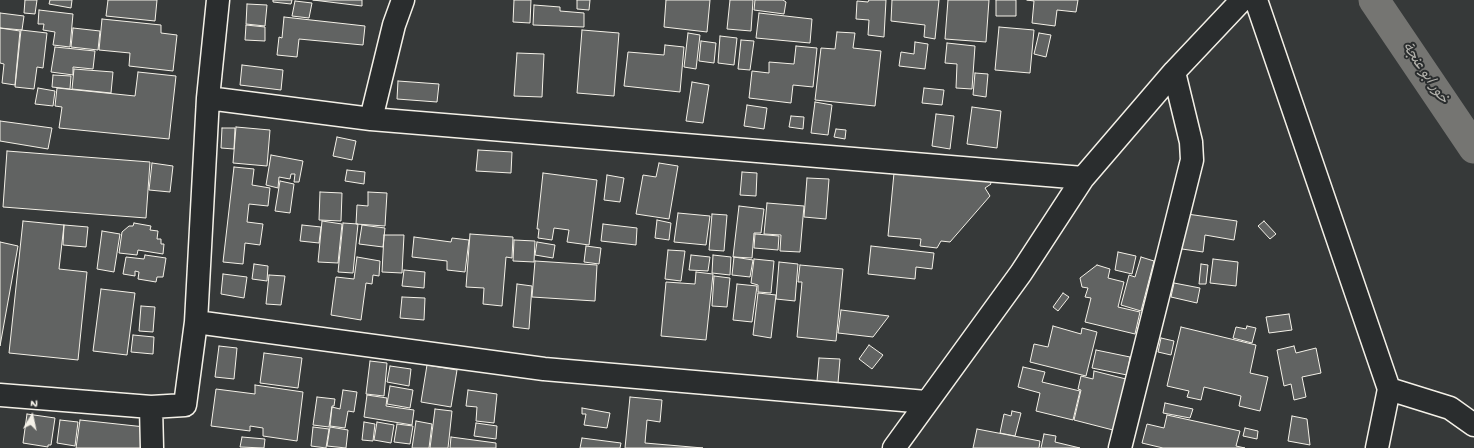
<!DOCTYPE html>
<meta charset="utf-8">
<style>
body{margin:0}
#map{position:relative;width:1474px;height:448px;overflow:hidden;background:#363939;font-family:"Gochi Hand",sans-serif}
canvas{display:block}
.north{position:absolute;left:12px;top:396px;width:40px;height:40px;-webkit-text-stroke:3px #2a2d2e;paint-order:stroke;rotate:9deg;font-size:11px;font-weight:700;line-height:16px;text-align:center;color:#f4f1e8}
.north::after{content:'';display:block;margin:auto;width:14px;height:18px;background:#f4f1e8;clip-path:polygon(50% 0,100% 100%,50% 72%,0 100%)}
</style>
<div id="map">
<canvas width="1474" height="448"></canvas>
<div class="north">N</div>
</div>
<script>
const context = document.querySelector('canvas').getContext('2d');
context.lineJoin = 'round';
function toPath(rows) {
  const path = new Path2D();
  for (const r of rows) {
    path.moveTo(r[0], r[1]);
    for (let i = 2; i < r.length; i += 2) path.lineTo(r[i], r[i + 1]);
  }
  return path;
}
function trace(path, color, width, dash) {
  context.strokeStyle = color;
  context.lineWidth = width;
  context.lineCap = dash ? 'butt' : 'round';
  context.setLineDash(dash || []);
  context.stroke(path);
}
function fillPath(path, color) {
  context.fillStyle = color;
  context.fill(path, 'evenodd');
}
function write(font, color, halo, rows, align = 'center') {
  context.font = font + ' "Gochi Hand","Playpen Sans Arabic",sans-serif';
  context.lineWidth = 4;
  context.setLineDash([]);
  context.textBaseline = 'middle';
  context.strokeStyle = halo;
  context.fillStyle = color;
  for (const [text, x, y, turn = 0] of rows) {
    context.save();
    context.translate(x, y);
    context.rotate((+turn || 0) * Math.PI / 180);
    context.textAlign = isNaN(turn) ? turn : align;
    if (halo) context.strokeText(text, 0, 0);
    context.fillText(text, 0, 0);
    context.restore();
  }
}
const canal = toPath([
 [1374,0,1474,148]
]);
const building = toPath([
 [25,0,37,0,35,14,24,13,25,0],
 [50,0,72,0,71,8,49,4,50,0],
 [108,0,157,0,155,21,106,16,108,0],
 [273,0,292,0,291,4,273,2,273,0],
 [313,0,362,0,362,6,313,0],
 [514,0,531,0,530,23,513,22,514,0],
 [577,0,590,0,589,10,577,9,577,0],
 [666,0,710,0,707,32,664,27,666,0],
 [730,0,753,0,751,31,727,29,730,0],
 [755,0,783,0,786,2,784,14,754,10,755,0],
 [869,0,886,0,884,37,868,35,869,20,856,19,857,1,868,2,869,0],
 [892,0,939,0,935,39,924,37,925,25,891,21,892,0],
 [948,0,989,0,986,42,945,39,948,0],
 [996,0,1016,0,1016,16,996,16,996,0],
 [1027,0,1078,0,1076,12,1057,10,1055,26,1032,23,1034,1,1027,0],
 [295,1,312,3,309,18,292,16,295,1],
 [247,4,267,5,265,26,246,24,247,4],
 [534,5,560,7,560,11,584,13,584,27,533,25,534,5],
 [39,10,73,14,70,47,53,45,55,32,43,30,44,24,38,24,39,10],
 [0,13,24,16,22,30,0,28,0,13],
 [759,13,812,19,810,43,756,38,759,13],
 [284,17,365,26,363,45,299,39,297,57,277,55,279,37,282,38,284,17],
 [102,19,161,25,161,33,177,35,173,71,129,66,130,53,99,50,102,19],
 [246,25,265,27,265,41,245,40,246,25],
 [999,27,1034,30,1030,73,995,70,999,27],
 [0,28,20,31,15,85,2,83,4,64,0,63,0,28],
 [73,28,100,31,98,50,71,47,73,28],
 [21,30,47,33,43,68,37,67,34,89,15,87,21,30],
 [582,30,619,33,614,96,577,93,582,30],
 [837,32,855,33,853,48,881,51,875,106,815,100,821,48,835,49,837,32],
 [688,33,700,35,696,69,684,67,688,33],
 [1039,33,1051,35,1046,57,1034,54,1039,33],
 [720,36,737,38,734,65,718,63,720,36],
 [741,40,754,41,750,70,738,69,741,40],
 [701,41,716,43,714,63,699,61,701,41],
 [915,42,928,44,925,69,899,66,901,52,914,54,915,42],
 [947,43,975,46,972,89,956,88,957,64,945,63,947,43],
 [665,45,684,47,680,92,624,86,628,52,664,55,665,45],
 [796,46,817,48,813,87,793,85,791,103,749,98,752,71,769,73,769,62,794,64,796,46],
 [55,47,95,51,93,69,73,67,73,75,51,72,55,47],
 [517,53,544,54,542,97,514,96,517,53],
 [242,65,283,70,281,90,240,85,242,65],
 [74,69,113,72,111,93,72,89,74,69],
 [138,72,176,76,169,139,59,128,62,107,55,106,57,88,135,96,138,72],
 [975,73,988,74,986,97,973,95,975,73],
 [53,75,71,76,70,89,52,87,53,75],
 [398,81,439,84,437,102,397,99,398,81],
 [692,82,709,85,703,123,686,121,692,82],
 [38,88,55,91,53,106,35,104,38,88],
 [924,88,944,90,942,105,922,103,924,88],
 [815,102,832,105,828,135,811,133,815,102],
 [747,105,767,108,764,129,744,126,747,105],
 [972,107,1001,111,997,148,967,144,972,107],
 [936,114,954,116,950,149,932,146,936,114],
 [791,116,804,117,803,129,789,127,791,116],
 [0,121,52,128,48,149,0,141,0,121],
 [236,127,270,130,267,166,233,163,236,127],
 [222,128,235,128,234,149,221,148,222,128],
 [836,129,846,130,845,139,834,137,836,129],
 [337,137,356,141,352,160,333,156,337,137],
 [478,150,512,152,511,173,476,171,478,150],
 [7,151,150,162,146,218,3,207,7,151],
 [271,155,303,161,299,182,294,182,295,174,291,174,290,179,279,177,278,188,266,185,271,155],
 [152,163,173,166,170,192,149,190,152,163],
 [659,163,678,166,669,219,636,214,643,175,656,177,659,163],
 [234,167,254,169,252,185,270,188,268,206,249,204,247,222,263,224,260,245,245,243,243,264,223,262,234,167],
 [347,170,365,172,364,184,345,181,347,170],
 [742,172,757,173,756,196,740,195,742,172],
 [543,173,597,180,589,245,567,242,569,230,554,228,552,240,538,238,539,229,537,229,543,173],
 [894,173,988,177,991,184,985,188,990,196,950,242,941,241,937,248,920,246,921,239,888,236,894,173],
 [607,175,624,178,620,202,604,200,607,175],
 [807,178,829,179,826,219,804,217,807,178],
 [280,181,294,184,290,213,275,211,280,181],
 [320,192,342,193,341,221,319,220,320,192],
 [368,192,387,193,385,226,356,224,357,205,368,206,368,192],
 [767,203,804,206,800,252,780,251,781,235,764,234,767,203],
 [739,206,764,209,761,233,754,233,752,258,733,257,739,206],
 [678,213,710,216,706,245,674,242,678,213],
 [712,214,727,215,724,251,709,250,712,214],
 [1187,214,1237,221,1234,240,1205,235,1203,252,1182,249,1187,214],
 [657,220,671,223,669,240,655,238,657,220],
 [23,221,64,225,59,269,87,272,78,360,9,353,23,221],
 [322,221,342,224,338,263,318,262,322,221],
 [1264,221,1276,234,1270,239,1258,226,1264,221],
 [134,223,151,226,150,230,158,231,157,239,161,239,161,244,164,244,163,254,138,250,137,255,119,253,122,232,129,226,133,226,134,223],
 [343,223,358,224,353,273,338,272,343,223],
 [603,224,637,228,636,245,601,241,603,224],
 [64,225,88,227,86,247,63,245,64,225],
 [302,225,321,227,319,243,300,241,302,225],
 [362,225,385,228,383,247,359,244,362,225],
 [102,231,120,234,114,272,97,269,102,231],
 [470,234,513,237,512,258,506,257,502,306,483,304,484,288,466,287,470,234],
 [755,234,779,236,778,250,754,248,755,234],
 [384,235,404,235,402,273,382,272,384,235],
 [414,237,451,242,452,238,469,240,465,272,447,270,447,261,412,257,414,237],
 [514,240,535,241,534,262,513,261,514,240],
 [0,242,18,246,0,346,0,242],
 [537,242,555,245,553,258,535,255,537,242],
 [586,246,601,248,599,264,584,262,586,246],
 [871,246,934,253,932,269,916,267,915,279,868,274,871,246],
 [668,250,685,251,681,281,665,279,668,250],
 [1118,252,1136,256,1132,274,1115,270,1118,252],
 [145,255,166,258,163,277,157,277,156,282,138,279,139,272,135,271,135,276,123,274,126,257,144,259,145,255],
 [691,255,710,257,708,271,689,270,691,255],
 [713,255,731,257,730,275,712,273,713,255],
 [357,257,380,261,379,276,373,275,372,284,366,283,361,320,331,315,336,277,354,279,357,257],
 [734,257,753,260,750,277,732,275,734,257],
 [1141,257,1154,261,1141,311,1121,305,1129,275,1135,277,1141,257],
 [754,259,774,261,771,293,758,292,758,285,751,283,754,259],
 [1213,259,1238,262,1236,286,1210,283,1213,259],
 [535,261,597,265,595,301,532,297,535,261],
 [779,262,798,264,795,301,776,299,779,262],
 [254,264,268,266,267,281,252,279,254,264],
 [1201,264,1208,265,1206,284,1199,284,1201,264],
 [800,265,843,269,836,341,797,337,802,282,798,282,800,265],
 [1097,265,1110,269,1108,278,1124,282,1118,307,1140,312,1135,334,1085,322,1091,298,1085,297,1088,288,1082,287,1080,278,1097,265],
 [404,270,425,272,424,288,402,286,404,270],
 [696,272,713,274,706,340,661,336,666,282,695,284,696,272],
 [223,274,247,277,244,298,221,294,223,274],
 [269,275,285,276,281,305,266,304,269,275],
 [714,276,730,278,727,307,712,306,714,276],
 [1174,283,1200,288,1197,303,1171,297,1174,283],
 [517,284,532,286,529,329,513,327,517,284],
 [737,284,757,286,752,322,733,320,737,284],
 [101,289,135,293,127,355,93,351,101,289],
 [758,293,776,295,771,338,753,335,758,293],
 [1063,293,1069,297,1058,311,1053,307,1063,293],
 [402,297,425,298,424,320,400,318,402,297],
 [141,306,155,307,153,332,139,331,141,306],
 [841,310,889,316,873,337,838,333,841,310],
 [1289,314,1292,330,1269,333,1266,317,1289,314],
 [1053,326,1081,334,1082,328,1097,332,1086,376,1030,362,1034,344,1048,347,1053,326],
 [1247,326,1256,328,1252,343,1233,338,1236,327,1246,329,1247,326],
 [1181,327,1256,345,1250,373,1268,377,1260,411,1239,406,1241,396,1204,387,1201,400,1187,397,1189,391,1167,386,1181,327],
 [133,335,154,337,153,354,131,352,133,335],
 [1161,338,1174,341,1171,355,1158,352,1161,338],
 [869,345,883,355,872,369,859,359,869,345],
 [219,346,237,348,234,379,215,377,219,346],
 [1294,346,1296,353,1316,348,1321,373,1302,377,1306,397,1294,400,1291,384,1284,386,1277,350,1294,346],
 [1096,350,1130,357,1127,375,1092,368,1096,350],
 [264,353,302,358,298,388,260,383,264,353],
 [819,358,840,359,838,383,817,381,819,358],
 [370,361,387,363,384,396,366,394,370,361],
 [427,365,457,370,451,407,421,402,427,365],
 [390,366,411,369,409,386,387,382,390,366],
 [1023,367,1045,372,1042,382,1080,391,1073,420,1036,411,1040,393,1018,387,1023,367],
 [1094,371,1126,379,1113,430,1074,420,1081,390,1078,389,1081,376,1093,379,1094,371],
 [255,385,303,392,297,441,263,436,263,428,250,426,250,431,211,426,216,389,255,394,255,385],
 [390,386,413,390,410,408,387,404,390,386],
 [343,390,357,392,354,412,348,411,345,428,330,426,332,407,340,409,343,390],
 [468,390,497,394,494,423,476,421,477,407,466,406,468,390],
 [367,395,387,398,386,406,414,410,412,425,364,417,367,395],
 [317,397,335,399,334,406,332,406,329,427,313,425,317,397],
 [630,397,662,400,660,422,647,420,645,443,703,448,625,448,630,397],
 [1165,403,1193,409,1190,418,1163,413,1165,403],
 [582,408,610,413,607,428,584,425,586,414,582,414,582,408],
 [435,409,452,411,448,448,430,448,435,409],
 [1012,411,1021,413,1015,436,1000,433,1004,414,1011,416,1012,411],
 [27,414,55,418,51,445,48,445,48,447,23,443,27,414],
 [1167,415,1240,431,1236,446,1245,448,1163,448,1142,443,1147,424,1164,428,1167,415],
 [1292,416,1307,419,1310,445,1288,441,1292,416],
 [60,420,78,422,75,446,57,443,60,420],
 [80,420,145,427,143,448,76,448,80,420],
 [416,421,432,424,429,448,412,448,416,421],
 [364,422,375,424,373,441,362,440,364,422],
 [377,422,394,425,391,443,374,440,377,422],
 [476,423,497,426,496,439,474,436,476,423],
 [397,424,413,426,410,444,394,442,397,424],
 [313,427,329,429,326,448,311,446,313,427],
 [330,427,348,430,346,448,327,446,330,427],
 [1245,428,1258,431,1257,439,1243,436,1245,428],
 [977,429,1040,441,1039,448,973,448,977,429],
 [1044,434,1056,436,1055,442,1080,448,1041,448,1044,434],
 [242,437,265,439,264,448,240,447,242,437],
 [451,437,496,443,496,448,450,448,451,437],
 [582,438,621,443,620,448,580,448,582,438]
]);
const minor = toPath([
 [1256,0,1389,389,1450,408,1474,425],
 [208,98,371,119,1083,178,1174,72],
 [371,119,394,25,403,0],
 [196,322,544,369,926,402],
 [0,395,151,407,185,405,196,322,208,98,218,0],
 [151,407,152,448],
 [894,448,1021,273,1083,178],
 [1120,448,1192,160,1191,142,1174,72,1242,0],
 [1377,448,1389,389]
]);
const waterNames = [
 ["خور ابو عنجة",1424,74,56]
];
trace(canal, '#757572', 31);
fillPath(building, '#616362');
trace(building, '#f4f1e8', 1);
trace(minor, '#f4f1e8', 25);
trace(minor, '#2a2d2e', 22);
write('italic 14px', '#b4b3ad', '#2a2d2e', waterNames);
</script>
